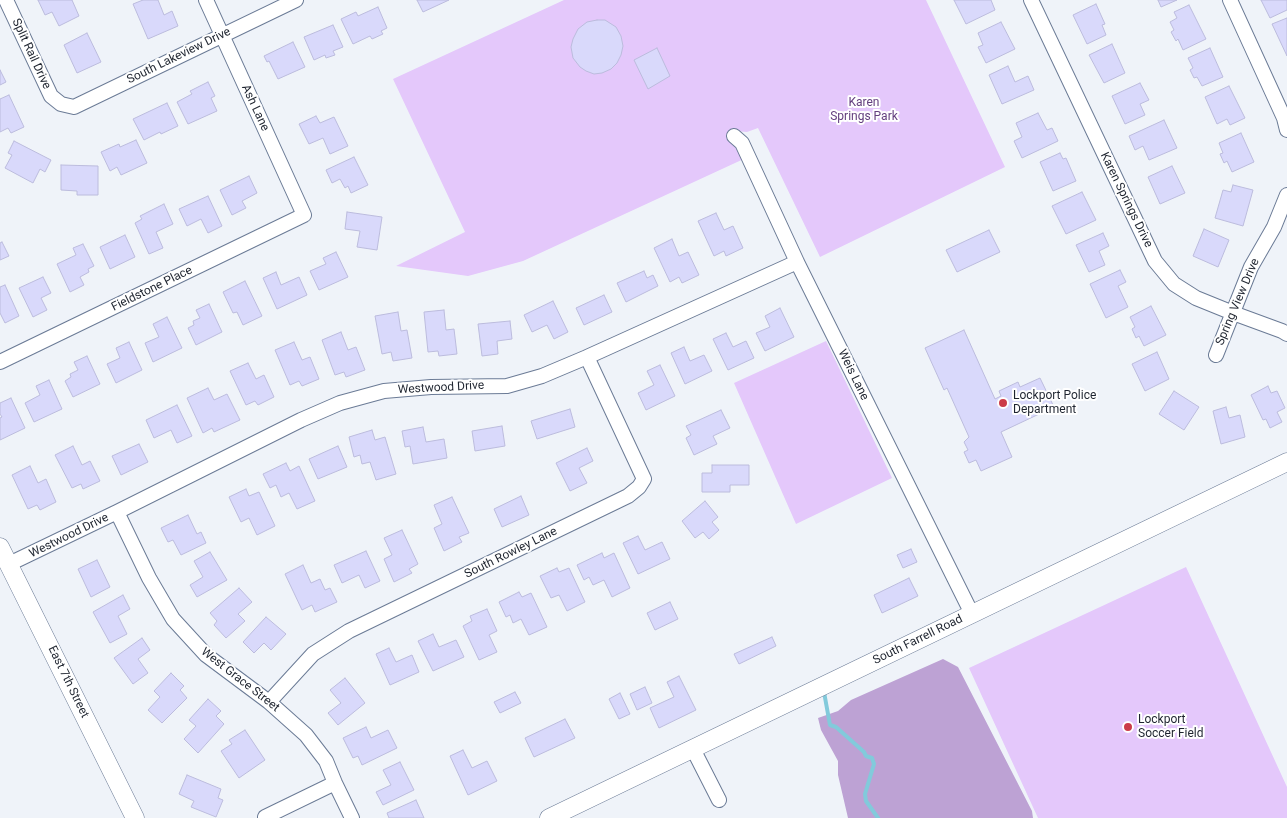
<!DOCTYPE html>
<style>
body{margin:0}
canvas{display:block;background:#eff3f9}
</style>
<canvas width="1287" height="818"></canvas>
<script>
const context = document.querySelector('canvas').getContext('2d');
context.lineJoin = 'round';
function fillPath(path, color) {
  context.fillStyle = color;
  context.fill(path, 'evenodd');
}
function toPath(rows) {
  const path = new Path2D();
  for (const r of rows) {
    path.moveTo(r[0], r[1]);
    for (let i = 2; i < r.length; i += 2) path.lineTo(r[i], r[i + 1]);
  }
  return path;
}
function trace(path, color, width, dash) {
  context.strokeStyle = color;
  context.lineWidth = width;
  context.lineCap = dash ? 'butt' : 'round';
  context.setLineDash(dash || []);
  context.stroke(path);
}
function write(font, color, halo, rows, align = 'center') {
  context.font = font + ' Roboto,sans-serif';
  context.lineWidth = 4;
  context.setLineDash([]);
  context.textBaseline = 'middle';
  context.strokeStyle = halo;
  context.fillStyle = color;
  for (const [text, x, y, turn = 0] of rows) {
    context.save();
    context.translate(x, y);
    context.rotate((+turn || 0) * Math.PI / 180);
    context.textAlign = isNaN(turn) ? turn : align;
    if (halo) context.strokeText(text, 0, 0);
    context.fillText(text, 0, 0);
    context.restore();
  }
}
const green = toPath([
 [564,0,926,0,1005,167,820,257,758,128,747,132,736,131,748,157,523,261,468,276,396,266,465,232,393,79],
 [826,341,892,478,796,524,734,383],
 [1186,567,1287,787,1287,818,1038,818,969,668]
]);
const forest = toPath([
 [943,659,958,667,1032,811,1033,818,848,818,838,775,838,761,821,730,818,718,838,711,851,700]
]);
const stream = toPath([
 [824,692,830,725,836,727,864,752,866,756,872,758,874,764,865,794,866,801,878,818]
]);
const building = toPath([
 [38,0,72,0,79,16,59,26,52,12,45,15,38,0],
 [143,0,158,0,164,15,172,11,178,26,148,39,133,4,143,0],
 [417,0,449,0,423,12,417,0],
 [954,0,991,0,995,10,966,24,954,0],
 [1158,0,1177,0,1161,7,1158,0],
 [1261,0,1287,0,1287,10,1270,18,1261,0],
 [1096,4,1105,24,1102,25,1106,35,1087,44,1073,15,1096,4],
 [1189,5,1206,39,1183,50,1178,39,1176,41,1171,32,1174,30,1170,22,1177,18,1174,12,1189,5],
 [378,7,387,28,381,31,383,34,372,39,370,36,353,44,341,19,356,12,358,16,378,7],
 [1287,18,1287,56,1272,24,1287,18],
 [597,20,605,20,616,27,621,36,623,46,621,55,617,63,611,69,602,73,594,74,586,71,580,67,573,58,571,47,573,39,578,29,587,22,597,20],
 [1001,22,1015,49,986,63,978,47,983,45,978,33,1001,22],
 [333,25,343,47,333,51,335,55,326,58,325,55,314,60,304,37,333,25],
 [87,33,101,62,77,73,64,45,87,33],
 [293,42,305,67,278,79,269,61,267,62,264,56,293,42],
 [1112,44,1125,73,1104,83,1089,55,1112,44],
 [657,48,670,76,648,89,634,60,657,48],
 [1210,48,1223,77,1202,86,1197,77,1194,78,1190,70,1193,68,1188,58,1210,48],
 [1008,66,1015,82,1028,76,1034,90,1002,104,989,75,1008,66],
 [0,70,6,82,0,85,0,70],
 [208,82,215,96,211,98,217,111,188,124,177,102,192,94,190,91,208,82],
 [1140,83,1149,100,1140,104,1145,115,1125,124,1112,96,1140,83],
 [1229,86,1245,118,1230,125,1227,119,1217,124,1205,97,1229,86],
 [9,95,24,127,11,133,8,128,0,132,0,99,9,95],
 [167,103,178,126,161,134,160,132,144,140,133,119,167,103],
 [1038,113,1047,130,1052,128,1058,141,1022,158,1014,141,1022,137,1016,123,1038,113],
 [316,116,320,123,334,117,348,146,330,154,323,138,309,144,299,124,316,116],
 [1164,120,1177,148,1149,160,1143,146,1135,150,1129,136,1164,120],
 [1241,133,1254,162,1232,172,1227,161,1224,163,1220,154,1223,153,1219,143,1241,133],
 [136,140,147,163,121,175,117,167,110,171,101,152,119,144,120,147,136,140],
 [14,141,51,160,45,172,40,169,33,183,5,168,12,155,8,153,14,141],
 [1060,153,1063,159,1066,158,1076,181,1053,191,1040,162,1060,153],
 [354,157,368,185,351,193,348,186,345,188,340,179,332,183,326,170,354,157],
 [61,165,98,166,98,195,77,195,77,191,61,190,61,165],
 [1172,166,1185,193,1160,204,1148,177,1172,166],
 [249,176,257,193,242,201,246,208,232,215,220,190,249,176],
 [1233,185,1253,190,1243,226,1215,218,1223,190,1231,192,1233,185],
 [1082,192,1096,220,1066,234,1052,206,1082,192],
 [208,196,222,226,208,233,201,219,187,226,179,209,208,196],
 [164,204,173,224,156,232,163,248,149,254,135,223,142,219,140,216,164,204],
 [347,212,382,217,377,250,357,247,360,231,345,229,347,212],
 [716,213,724,230,733,226,743,248,726,256,724,251,714,256,698,221,716,213],
 [1204,229,1229,240,1218,267,1193,256,1204,229],
 [989,230,1000,252,957,272,946,250,989,230],
 [1103,233,1109,246,1099,251,1105,265,1089,272,1076,245,1103,233],
 [125,235,135,257,110,269,100,247,125,235],
 [672,239,679,256,688,252,699,275,682,283,679,277,670,282,654,248,672,239],
 [2,242,9,256,0,260,0,243,2,242],
 [83,244,94,266,88,269,89,272,80,277,84,285,70,292,57,264,76,255,73,248,83,244],
 [336,252,348,277,319,290,310,271,326,264,323,258,336,252],
 [1120,270,1126,282,1118,286,1128,307,1106,318,1090,284,1120,270],
 [644,271,647,278,653,275,658,286,626,302,617,283,644,271],
 [276,272,281,285,299,277,307,295,277,309,263,278,276,272],
 [43,277,51,293,41,298,47,310,33,317,19,288,43,277],
 [245,281,262,316,243,325,237,312,233,313,223,292,245,281],
 [5,285,19,316,5,323,0,313,0,287,5,285],
 [604,295,612,312,584,325,576,308,604,295],
 [553,301,568,332,554,339,547,325,532,332,524,315,553,301],
 [209,304,222,332,196,345,188,328,194,325,193,321,200,318,196,310,209,304],
 [1151,306,1166,335,1144,346,1139,336,1136,338,1132,329,1135,327,1130,317,1151,306],
 [780,308,794,337,765,351,756,333,770,327,765,316,780,308],
 [444,310,446,330,454,329,457,354,439,356,438,351,428,352,424,312,444,310],
 [398,312,401,331,407,330,412,358,393,361,391,352,382,354,375,316,398,312],
 [167,317,182,348,153,362,145,343,159,337,153,324,167,317],
 [510,321,512,339,497,341,498,354,482,356,478,324,510,321],
 [964,330,995,399,1001,396,999,391,1018,382,1020,387,1040,378,1054,407,1001,432,1012,457,981,471,976,460,969,463,964,452,968,450,964,442,969,437,947,388,944,390,925,348,964,330],
 [341,332,348,350,356,347,365,370,346,377,344,372,335,375,322,340,341,332],
 [726,333,733,347,746,341,754,358,728,370,713,339,726,333],
 [129,342,142,370,116,383,107,364,120,358,116,348,129,342],
 [294,342,302,360,310,357,319,379,302,386,299,381,290,385,275,350,294,342],
 [684,347,690,361,704,355,712,371,685,384,671,353,684,347],
 [1157,352,1169,379,1145,391,1132,364,1157,352],
 [87,356,100,384,73,397,65,381,71,377,70,374,78,370,74,362,87,356],
 [248,363,256,379,264,375,274,397,258,405,255,401,246,405,230,371,248,363],
 [660,365,675,396,646,410,638,393,654,385,647,371,660,365],
 [49,380,62,409,34,422,25,403,40,395,36,386,49,380],
 [1268,386,1271,393,1277,391,1285,408,1277,412,1282,422,1270,428,1266,419,1263,420,1251,395,1268,386],
 [208,388,214,400,227,394,240,420,214,432,212,428,203,433,187,398,208,388],
 [1174,391,1199,407,1184,430,1159,414,1174,391],
 [11,398,25,428,0,440,0,418,2,417,0,414,0,403,11,398],
 [177,405,192,436,177,443,171,430,154,438,146,420,177,405],
 [1226,407,1229,418,1240,415,1245,437,1221,444,1213,411,1226,407],
 [570,409,575,427,537,439,531,421,570,409],
 [721,410,730,428,713,436,717,444,694,455,686,438,691,435,686,426,721,410],
 [502,426,505,446,475,451,472,431,502,426],
 [423,427,426,442,444,439,447,458,413,464,410,446,405,447,402,431,423,427],
 [372,430,375,440,385,437,396,474,376,480,370,462,362,464,360,455,354,457,349,437,372,430],
 [139,444,148,462,121,475,112,456,139,444],
 [73,446,82,465,90,461,100,481,83,489,81,484,72,488,55,455,73,446],
 [338,446,347,467,318,479,309,459,338,446],
 [587,448,593,461,579,468,587,483,570,491,556,463,587,448],
 [286,463,290,471,299,466,315,501,297,509,289,493,281,497,276,485,270,488,263,474,286,463],
 [712,465,749,465,749,485,730,485,730,492,702,492,702,473,712,473,712,465],
 [30,466,38,483,46,479,56,502,40,510,37,505,28,509,12,475,30,466],
 [246,489,249,496,259,492,275,526,257,535,249,518,241,522,229,497,246,489],
 [521,496,529,515,502,527,494,509,521,496],
 [452,497,469,533,459,537,462,542,444,551,434,528,442,524,434,505,452,497],
 [705,501,718,517,712,522,719,530,709,539,703,532,695,538,682,521,705,501],
 [188,515,197,534,201,532,206,543,181,555,173,540,168,542,161,528,188,515],
 [402,530,418,564,409,569,412,573,394,582,384,559,392,555,384,538,402,530],
 [638,536,645,550,662,542,670,559,638,574,623,543,638,536],
 [911,549,917,562,903,568,897,555,911,549],
 [366,551,380,581,365,588,359,575,342,583,334,565,366,551],
 [210,552,227,580,197,597,190,585,203,577,194,561,210,552],
 [602,553,604,558,614,553,630,588,612,597,604,580,593,585,589,577,584,580,577,565,602,553],
 [97,560,110,587,91,597,78,569,97,560],
 [303,565,311,583,320,579,325,590,330,588,337,602,315,612,312,605,302,610,285,574,303,565],
 [557,568,559,572,569,568,585,602,567,611,559,595,551,598,540,576,557,568],
 [909,578,918,596,882,613,874,595,909,578],
 [239,588,252,602,238,614,245,621,226,638,214,625,217,621,210,613,239,588],
 [519,592,522,597,531,593,547,627,529,635,521,619,513,623,510,615,506,617,499,602,519,592],
 [123,595,130,609,118,616,127,634,110,643,93,612,123,595],
 [670,602,678,619,655,630,647,613,670,602],
 [487,609,497,631,489,635,497,652,479,660,463,626,472,621,470,616,487,609],
 [266,617,286,634,271,650,264,643,254,653,243,642,266,617],
 [433,634,439,647,456,640,464,657,433,671,418,641,433,634],
 [772,637,776,646,739,664,734,654,772,637],
 [142,638,150,650,138,659,148,673,133,684,114,658,142,638],
 [389,648,396,662,412,655,419,672,390,685,376,654,389,648],
 [171,673,184,686,180,690,187,698,162,723,148,710,160,697,154,691,171,673],
 [679,676,696,710,659,728,650,708,674,697,667,682,679,676],
 [345,678,365,703,338,725,328,713,341,703,330,690,345,678],
 [645,687,652,703,637,710,630,694,645,687],
 [515,692,521,703,500,713,494,702,515,692],
 [620,693,630,714,619,719,609,699,620,693],
 [208,699,221,711,216,716,224,724,198,753,184,739,196,726,189,720,208,699],
 [565,719,575,738,534,757,525,738,565,719],
 [366,727,371,738,388,730,397,748,362,765,358,756,353,758,343,738,366,727],
 [245,730,265,760,239,778,221,751,232,744,229,740,245,730],
 [463,750,472,768,487,761,497,781,468,795,450,756,463,750],
 [400,762,414,790,383,805,376,792,391,785,383,770,400,762],
 [187,775,221,789,218,798,223,800,216,817,191,807,194,801,179,794,187,775],
 [416,800,424,818,389,818,387,813,416,800]
]);
const minor = toPath([
 [6,0,51,96,61,104,74,107,296,0],
 [1031,0,1155,261,1174,284,1196,298,1233,313,1282,331,1287,334],
 [1230,0,1284,118,1287,130],
 [734,136,742,143,797,262,972,614],
 [1216,355,1251,267,1274,227,1287,195],
 [0,362,304,215,206,0],
 [117,512,149,578,173,619,206,655,269,702,306,735,326,761,335,783,352,818],
 [9,564,117,512,301,420,340,403,384,391,431,387,507,386,542,376,587,357,797,262],
 [269,702,313,654,349,631,628,496,639,487,644,479,587,357],
 [693,749,719,800],
 [265,817,335,783]
]);
const tertiary = toPath([
 [0,547,135,818],
 [549,818,1287,462]
]);
const markers = [
 [1003,403,5,"#cb3b48"],
 [1128,727,5,"#cb3b48"]
];
const streetNames = [
 ["Split Rail Drive",31,54,65],
 ["South Lakeview Drive",179,56,-26],
 ["Ash Lane",255,108,65],
 ["Karen Springs Drive",1126,200,64],
 ["Fieldstone Place",152,289,-26],
 ["Spring View Drive",1238,302,-67],
 ["Weis Lane",853,375,64],
 ["Westwood Drive",441,388,-3],
 ["Westwood Drive",69,536,-26],
 ["South Rowley Lane",511,553,-26],
 ["South Farrell Road",918,640,-26],
 ["West Grace Street",240,680,38],
 ["East 7th Street",68,682,64]
];
const parkNames = [
 ["Karen",864,103],
 ["Springs Park",864,117]
];
const poiNames = [
 ["Lockport Police",1013,396],
 ["Department",1013,410],
 ["Lockport",1138,720],
 ["Soccer Field",1138,734]
];
fillPath(green, '#e4c8fb');
fillPath(forest, '#bda2d4');
trace(stream, '#82cadb', 4);
fillPath(building, '#d9d9fb');
trace(building, '#bcbcdd', 1);
trace(minor, '#6b7b96', 16);
trace(tertiary, '#6b7b96', 19);
trace(minor, '#fff', 14);
trace(tertiary, '#fff', 18);
for (const [x, y, r, color] of markers) {
  const dot = new Path2D();
  dot.arc(x, y, r, 0, 2 * Math.PI);
  context.fillStyle = color;
  context.fill(dot);
  trace(dot, '#fff', 2);
}
write('12px', '#1e242f', '#fff', streetNames);
write('12px', '#64407f', '#fff', parkNames);
write('12px', '#1e242f', '#fff', poiNames, 'left');
</script>
